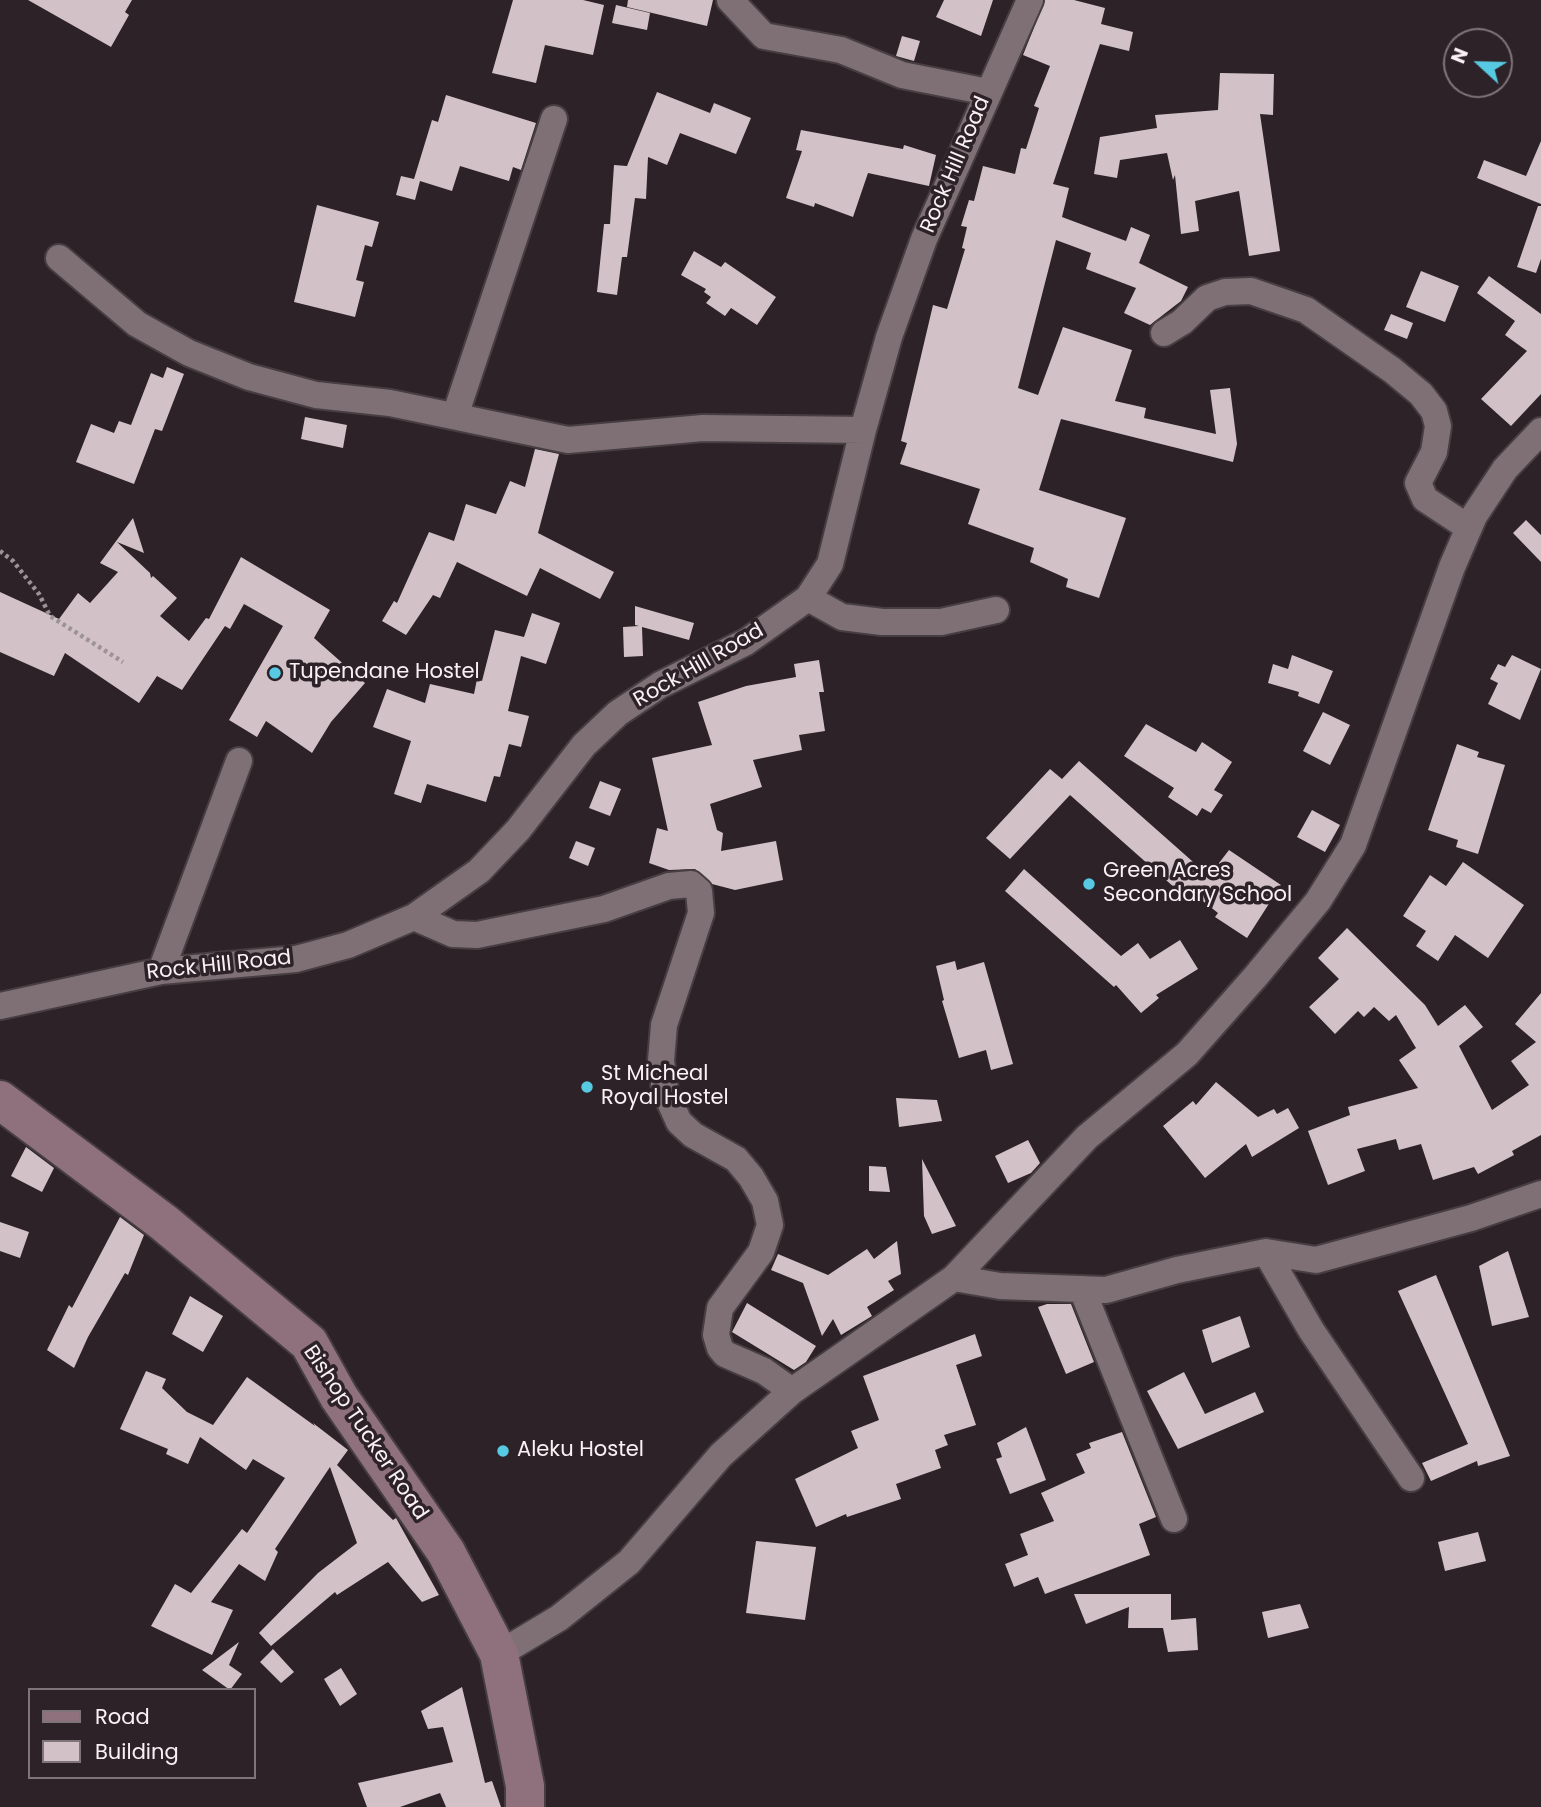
<!DOCTYPE html>
<style>
body{margin:0}
#map{position:relative;width:1541px;height:1807px;overflow:hidden;background:#2d2227;font-family:Poppins,sans-serif}
canvas{display:block}
.legend{position:absolute;left:28px;top:1688px;width:228px;height:91px;box-sizing:border-box;background:#2d2227;border:2px solid #7f7579;margin:0;padding:9px 12px;list-style:none;font-size:21px;color:#f9f1f4}
.legend li{display:flex;align-items:center;gap:14px;height:35px}
.legend b{width:35px;border:2px solid #7f7579}
.north{position:absolute;left:1443px;top:28px;width:70px;height:70px;box-sizing:border-box;background:#2d2227;border:2px solid #7f7579;border-radius:50%;rotate:292deg;font-size:19px;font-weight:700;line-height:28px;text-align:center;color:#f9f1f4}
.north::after{content:'';display:block;margin:auto;width:24px;height:32px;background:#58c9e3;clip-path:polygon(50% 0,100% 100%,50% 72%,0 100%)}
</style>
<div id="map">
<canvas width="1541" height="1807"></canvas>
<ul class="legend">
<li><b style="height:9px;background:#8f707d"></b>Road</li>
<li><b style="height:19px;background:#d2c2c8"></b>Building</li>
</ul>
<div class="north">N</div>
</div>
<script>
const context = document.querySelector('canvas').getContext('2d');
context.lineJoin = 'round';
function fillPath(path, color) {
  context.fillStyle = color;
  context.fill(path, 'evenodd');
}
function toPath(rows) {
  const path = new Path2D();
  for (const r of rows) {
    path.moveTo(r[0], r[1]);
    for (let i = 2; i < r.length; i += 2) path.lineTo(r[i], r[i + 1]);
  }
  return path;
}
function trace(path, color, width, dash) {
  context.strokeStyle = color;
  context.lineWidth = width;
  context.lineCap = dash ? 'butt' : 'round';
  context.setLineDash(dash || []);
  context.stroke(path);
}
function write(font, color, halo, rows, align = 'center') {
  context.font = font + ' Poppins,sans-serif';
  context.lineWidth = 7;
  context.setLineDash([]);
  context.textBaseline = 'middle';
  context.strokeStyle = halo;
  context.fillStyle = color;
  for (const [text, x, y, turn = 0] of rows) {
    context.save();
    context.translate(x, y);
    context.rotate((+turn || 0) * Math.PI / 180);
    context.textAlign = isNaN(turn) ? turn : align;
    if (halo) context.strokeText(text, 0, 0);
    context.fillText(text, 0, 0);
    context.restore();
  }
}
const building = toPath([
 [28,0,132,0,125,12,129,15,111,47],
 [513,0,583,0,604,5,593,55,545,45,536,83,492,73],
 [628,0,713,0,707,26,627,7],
 [944,0,993,0,981,36,936,17],
 [1045,0,1074,0,1105,8,1101,24,1133,32,1129,51,1100,44,1053,184,1069,188,1062,217,1126,241,1131,227,1150,235,1139,263,1188,287,1181,301,1150,325,1124,313,1136,288,1086,269,1091,253,1056,240,1018,388,1038,395,1063,327,1132,350,1115,401,1146,408,1144,418,1216,434,1210,390,1230,388,1237,444,1233,462,1061,419,1039,490,1126,518,1099,598,1066,587,1068,579,1030,562,1034,548,968,524,980,489,900,464,907,443,901,441,933,305,947,309,965,249,962,248,967,227,961,226,969,200,974,201,983,166,1015,174,1021,148,1026,149,1039,108,1034,106,1050,66,1023,55],
 [616,5,650,13,647,30,612,23],
 [902,36,920,41,914,61,896,56],
 [1220,73,1274,74,1273,115,1260,114,1280,251,1249,256,1239,191,1195,201,1199,231,1181,234,1175,175,1173,180,1167,153,1120,160,1117,178,1094,174,1100,137,1157,128,1155,115,1218,110],
 [657,92,710,113,714,103,751,118,736,154,680,133,667,165,648,157,646,199,635,198,627,257,622,257,617,295,597,292,604,224,610,224,614,165,627,166],
 [446,95,536,123,521,170,513,167,509,181,460,166,452,191,420,181,415,200,396,195,401,176,414,179,432,120,438,122],
 [801,130,903,149,904,145,936,155,929,186,868,173,853,217,815,203,814,207,786,198,802,151,796,150],
 [1541,141,1541,204,1477,178,1484,160,1526,176],
 [317,205,379,222,372,247,365,245,356,280,364,282,355,317,294,302],
 [1538,206,1541,206,1541,259,1536,273,1517,267],
 [694,251,721,267,725,262,776,297,757,325,731,308,725,316,706,303,711,297,704,292,706,289,681,275],
 [1421,271,1459,286,1445,322,1406,307],
 [1489,276,1541,314,1541,394,1511,426,1481,399,1527,351,1505,335,1515,321,1477,293],
 [1391,314,1413,323,1407,339,1384,330],
 [167,367,184,374,162,431,155,429,134,484,76,462,91,424,114,433,119,421,131,425,151,373,163,378],
 [305,417,347,425,343,448,301,439],
 [535,449,559,454,538,533,614,572,600,599,540,568,527,596,457,562,440,598,433,595,406,635,382,621,394,601,397,603,429,532,454,541,466,504,496,514,510,481,525,487],
 [133,518,144,553,117,542,150,573,151,578,153,576,177,598,160,616,189,641,206,618,209,619,241,557,330,610,314,638,365,683,331,722,312,753,266,721,257,737,229,720,283,626,244,604,230,629,225,626,182,690,157,676,139,703,65,653,54,676,0,652,0,592,59,619,78,593,90,603,118,572,100,563],
 [1526,520,1541,535,1541,562,1513,533],
 [635,606,694,623,689,640,642,627,643,656,624,657,623,627,639,626,635,625],
 [532,613,560,623,546,664,521,656,508,711,529,716,521,747,509,744,500,777,494,776,486,802,427,784,421,803,394,794,411,741,373,727,387,689,425,703,430,684,474,694,477,679,482,681,495,630,524,637],
 [1292,655,1333,671,1319,704,1298,696,1299,692,1268,683,1273,664,1288,669],
 [1512,655,1541,669,1520,720,1488,704,1498,683,1490,679,1498,664,1505,667],
 [819,660,824,692,819,692,825,731,799,735,802,750,753,760,762,787,710,804,717,830,723,833,721,851,776,841,783,880,735,890,712,884,695,869,669,870,649,863,657,828,668,831,652,758,712,745,698,702,746,686,796,677,794,664],
 [1323,712,1350,725,1330,765,1303,751],
 [1146,724,1196,752,1202,742,1232,762,1214,790,1223,795,1211,813,1202,808,1197,816,1168,797,1174,788,1124,756],
 [1457,744,1479,752,1477,757,1505,765,1478,854,1456,847,1458,840,1428,830],
 [1079,761,1209,876,1229,850,1281,885,1247,938,1215,917,1218,913,1190,891,1184,896,1070,795,1010,859,986,838,1050,769,1062,779],
 [600,781,621,789,610,816,589,808],
 [1312,810,1340,825,1325,852,1297,837],
 [576,841,595,848,588,866,569,858],
 [1463,862,1524,905,1488,958,1455,935,1438,961,1416,946,1426,931,1403,916,1430,875,1446,886],
 [1024,869,1121,956,1138,943,1150,959,1180,940,1198,969,1156,995,1159,998,1141,1013,1116,985,1114,987,1005,891],
 [1347,928,1425,1005,1438,1026,1465,1005,1483,1027,1459,1046,1492,1110,1529,1085,1511,1061,1536,1042,1515,1024,1541,993,1541,1135,1512,1151,1514,1155,1478,1174,1474,1167,1433,1180,1421,1144,1399,1150,1396,1139,1357,1149,1365,1171,1328,1185,1308,1131,1350,1115,1348,1107,1418,1088,1399,1060,1416,1048,1396,1015,1389,1021,1374,1007,1364,1017,1358,1011,1335,1034,1309,1007,1339,979,1318,958],
 [955,961,957,970,984,962,1013,1064,991,1070,986,1050,959,1058,942,1001,944,1000,936,966],
 [1216,1082,1258,1117,1274,1109,1277,1114,1288,1108,1299,1128,1252,1157,1246,1144,1205,1178,1163,1126,1193,1101,1196,1105],
 [896,1098,937,1100,942,1121,899,1127],
 [1028,1140,1040,1163,1031,1173,1008,1183,995,1156],
 [26,1147,54,1168,42,1192,11,1176],
 [922,1159,956,1226,932,1234,924,1216],
 [869,1166,886,1167,890,1192,869,1191],
 [120,1217,144,1235,128,1275,125,1273,88,1337,74,1368,47,1350,69,1305,72,1308],
 [0,1222,29,1232,20,1258,0,1251],
 [897,1241,901,1274,888,1281,894,1290,867,1307,872,1316,841,1335,833,1319,822,1336,803,1283,771,1270,778,1254,828,1275,867,1249,874,1259],
 [1508,1251,1529,1317,1492,1326,1479,1266],
 [1436,1275,1510,1456,1478,1466,1477,1461,1431,1481,1422,1463,1468,1444,1398,1291],
 [190,1296,223,1316,203,1352,172,1334],
 [747,1303,816,1346,806,1362,794,1370,732,1332],
 [1047,1304,1071,1304,1094,1362,1066,1374,1038,1307],
 [1240,1316,1250,1347,1212,1363,1202,1330],
 [975,1334,982,1356,956,1365,976,1425,944,1435,948,1445,935,1450,941,1468,896,1484,901,1499,847,1517,846,1514,816,1527,795,1479,858,1448,851,1431,879,1420,863,1376],
 [146,1371,166,1379,162,1388,187,1412,213,1425,247,1377,315,1426,313,1423,348,1450,337,1465,393,1520,396,1518,439,1595,422,1602,388,1562,337,1595,335,1592,271,1646,259,1633,318,1573,357,1543,330,1467,275,1549,278,1552,265,1581,239,1564,211,1602,233,1610,212,1655,151,1626,175,1584,191,1593,242,1529,247,1533,285,1478,253,1459,246,1470,200,1437,188,1464,166,1454,168,1449,120,1429],
 [1184,1372,1205,1414,1255,1392,1264,1412,1178,1449,1147,1391],
 [1026,1427,1046,1480,1010,1494,996,1459,1002,1457,997,1443],
 [1122,1432,1156,1517,1139,1524,1150,1555,1045,1594,1038,1577,1014,1587,1005,1564,1028,1555,1020,1534,1054,1521,1041,1493,1085,1473,1076,1454,1091,1448,1089,1443],
 [1478,1532,1486,1561,1445,1571,1438,1542],
 [756,1541,816,1547,805,1620,746,1613],
 [1074,1594,1171,1594,1171,1620,1196,1618,1198,1650,1168,1652,1163,1628,1128,1628,1129,1607,1086,1624],
 [1300,1604,1309,1628,1268,1638,1262,1612],
 [239,1642,229,1665,242,1674,230,1690,202,1670],
 [273,1649,294,1672,281,1683,260,1662],
 [341,1668,357,1694,340,1706,324,1679],
 [462,1687,485,1783,492,1781,501,1807,446,1807,440,1793,400,1807,367,1807,358,1783,453,1762,443,1727,428,1729,421,1711]
]);
const path = toPath([
 [0,551,13,561,39,594,50,616,123,662]
]);
const street = toPath([
 [730,0,764,36,841,50,902,75,988,92],
 [59,258,137,324,189,353,249,377,316,395,390,403,568,440,703,428,863,430],
 [1164,333,1182,322,1207,298,1225,292,1251,291,1306,310,1392,370,1421,394,1434,411,1438,426,1434,452,1418,483,1425,499,1469,528],
 [455,416,554,119],
 [808,598,842,617,882,622,941,622,996,610],
 [414,917,453,934,477,935,604,909,669,886,691,884,699,891,701,913,664,1025,661,1061,665,1091,679,1122,693,1135,736,1159,751,1177,765,1201,770,1225,761,1252,720,1308,716,1335,720,1348,725,1354,764,1371,792,1391],
 [161,971,239,761],
 [0,1006,161,971,296,959,348,945,414,917,479,871,518,830,584,745,618,713,660,685,746,642,808,598,830,564,863,430,889,337,924,239,1030,0],
 [1266,1252,1311,1330,1411,1478],
 [954,1278,1000,1286,1106,1290,1177,1270,1266,1252,1316,1260,1471,1218,1541,1194],
 [1082,1289,1174,1519],
 [499,1654,559,1618,629,1562,721,1455,792,1391,954,1278,1087,1137,1187,1054,1256,976,1318,901,1353,845,1452,567,1474,516,1505,469,1541,431]
]);
const secondary = toPath([
 [0,1100,163,1222,309,1343,339,1397,446,1552,499,1654,525,1786,525,1807]
]);
const markers = [
 [275,673,7,"#58c9e3"],
 [1089,884,7,"#58c9e3"],
 [587,1087,7,"#58c9e3"],
 [503,1451,7,"#58c9e3"]
];
const streetNames = [
 ["Rock Hill Road",956,165,-67],
 ["Rock Hill Road",699,666,-30],
 ["Rock Hill Road",219,966,-6],
 ["Bishop Tucker Road",365,1433,56]
];
const poiNames = [
 ["Tupendane Hostel",289,673],
 ["Green Acres",1103,872],
 ["Secondary School",1103,896],
 ["St Micheal",601,1075],
 ["Royal Hostel",601,1099],
 ["Aleku Hostel",517,1451]
];
fillPath(building, '#d2c2c8');
trace(street, '#473e42', 30);
trace(secondary, '#473e42', 42);
trace(path, '#9c9396', 4.5, [3.5, 3.5]);
trace(street, '#7e7075', 26);
trace(secondary, '#8f707d', 38);
for (const [x, y, r, color] of markers) {
  const dot = new Path2D();
  dot.arc(x, y, r, 0, 2 * Math.PI);
  context.fillStyle = color;
  context.fill(dot);
  trace(dot, '#2d2227', 2.5);
}
write('21px', '#f9f1f4', '#2d2227', streetNames);
write('21px', '#f9f1f4', '#2d2227', poiNames, 'left');
</script>
